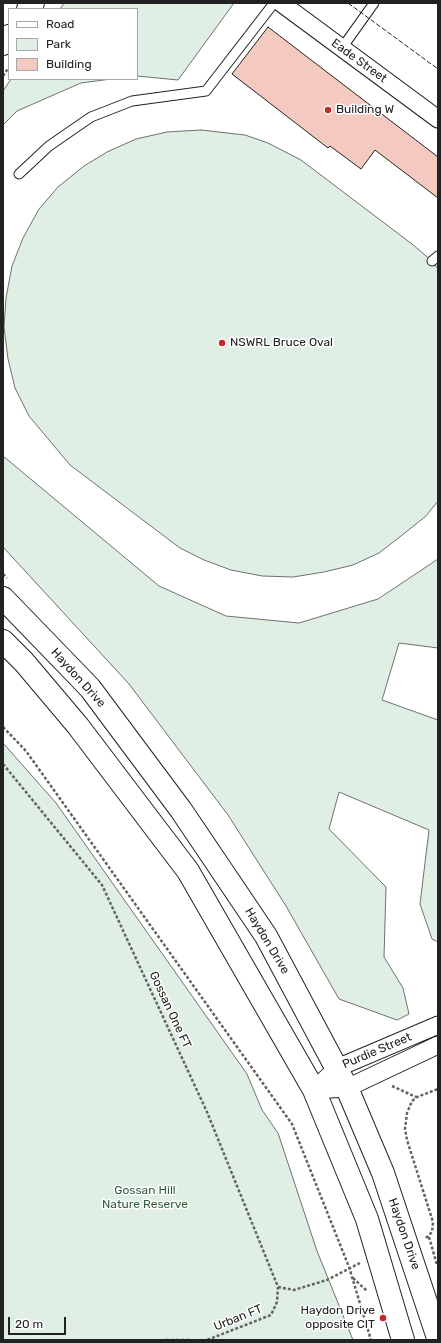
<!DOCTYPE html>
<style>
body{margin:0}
#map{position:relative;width:441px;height:1343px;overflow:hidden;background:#fff;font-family:Rubik,sans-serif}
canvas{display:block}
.frame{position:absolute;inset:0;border:4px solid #222;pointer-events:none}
.legend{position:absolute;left:8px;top:8px;width:130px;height:72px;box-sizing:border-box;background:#fff;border:1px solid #a7a7a7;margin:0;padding:5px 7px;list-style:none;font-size:12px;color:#222}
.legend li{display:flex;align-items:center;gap:8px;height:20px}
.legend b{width:20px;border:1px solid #a7a7a7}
.scale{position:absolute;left:8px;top:1317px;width:58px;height:18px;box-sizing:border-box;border:2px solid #222;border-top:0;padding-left:5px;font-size:12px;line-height:14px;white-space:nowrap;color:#222;-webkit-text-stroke:3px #fff;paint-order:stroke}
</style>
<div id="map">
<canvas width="441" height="1343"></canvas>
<div class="frame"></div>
<ul class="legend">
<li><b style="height:5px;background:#fff"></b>Road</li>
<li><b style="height:11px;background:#e0efe3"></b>Park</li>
<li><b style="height:11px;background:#f3c9c0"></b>Building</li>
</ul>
<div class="scale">20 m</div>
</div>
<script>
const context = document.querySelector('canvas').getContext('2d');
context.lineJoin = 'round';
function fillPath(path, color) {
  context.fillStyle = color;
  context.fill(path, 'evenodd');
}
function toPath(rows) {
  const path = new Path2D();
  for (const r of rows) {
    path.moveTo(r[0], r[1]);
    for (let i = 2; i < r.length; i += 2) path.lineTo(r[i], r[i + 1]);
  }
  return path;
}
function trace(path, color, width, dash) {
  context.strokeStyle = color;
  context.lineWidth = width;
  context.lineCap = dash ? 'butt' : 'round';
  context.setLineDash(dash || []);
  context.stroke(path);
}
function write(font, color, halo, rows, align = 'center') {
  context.font = font + ' Rubik,sans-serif';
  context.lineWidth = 3;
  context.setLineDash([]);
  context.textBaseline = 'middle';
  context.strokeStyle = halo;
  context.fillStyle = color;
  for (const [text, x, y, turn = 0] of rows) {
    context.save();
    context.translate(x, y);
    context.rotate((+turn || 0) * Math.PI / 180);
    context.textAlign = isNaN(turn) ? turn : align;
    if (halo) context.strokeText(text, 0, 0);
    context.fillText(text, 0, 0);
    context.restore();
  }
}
const green = toPath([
 [64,3,234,3,178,80,137,76,137,9,60,9,64,3],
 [11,79,111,79,81,83,17,111,3,125,3,91,11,79],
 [201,130,245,135,268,143,301,160,412,244,432,261,438,269,438,501,426,516,401,536,379,553,353,565,324,572,293,577,262,576,231,570,204,560,180,548,70,465,29,416,15,388,8,359,4,327,6,298,12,266,23,238,39,209,58,187,84,166,107,152,136,139,167,132,201,130],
 [3,456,159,586,226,616,299,623,378,599,438,559,438,648,399,643,382,700,438,720,438,942,432,939,420,904,429,830,339,792,329,829,386,887,384,957,403,988,409,1014,397,1020,339,999,286,906,228,815,129,684,3,547,3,456],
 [3,743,56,803,247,1074,262,1110,278,1133,317,1251,353,1340,3,1340,3,743]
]);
const building = toPath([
 [268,27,438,157,438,198,375,150,361,169,330,146,328,148,232,74,268,27]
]);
const path = toPath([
 [3,76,9,67],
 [3,574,7,578],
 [3,727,26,751,292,1124,349,1267,371,1340],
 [3,764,102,885,207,1112,278,1287,277,1302,271,1315,207,1340],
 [392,1086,416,1097],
 [429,1237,437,1265],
 [426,1238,432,1232,433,1222,407,1140,405,1129,407,1113,412,1101,417,1097,438,1089],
 [353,1278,367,1291],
 [278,1287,294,1290,327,1280,360,1263],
 [166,1340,189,1340]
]);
const service = toPath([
 [342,48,374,3],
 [19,174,49,146,91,117,132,101,206,91,274,3],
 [432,261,438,256]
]);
const minor = toPath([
 [281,3,438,119],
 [314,1090,337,1068,438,1025],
 [314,1090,347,1088,438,1045]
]);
const tertiary = toPath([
 [28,9,33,3],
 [3,44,9,36]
]);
const secondary = toPath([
 [3,598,90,688,181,810,266,936,347,1088,383,1173,438,1338],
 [3,641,24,662,78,726,188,871,314,1090,367,1219,403,1340]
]);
const fence = toPath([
 [348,3,438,69]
]);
const markers = [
 [328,110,4,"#c62828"],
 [222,343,4,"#c62828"],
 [383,1318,4,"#c62828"]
];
const streetNames = [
 ["Eade Street",359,61,36],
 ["Haydon Drive",78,678,48],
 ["Haydon Drive",267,941,59],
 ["Gossan One FT",170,1010,65],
 ["Purdie Street",377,1051,-23],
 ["Haydon Drive",404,1234,71],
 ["Urban FT",238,1318,-22]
];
const poiNames = [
 ["Building W",336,110],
 ["NSWRL Bruce Oval",230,343],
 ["Haydon Drive",375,1311,"right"],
 ["opposite CIT",375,1325,"right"]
];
const parkNames = [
 ["Gossan Hill",145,1191],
 ["Nature Reserve",145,1205]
];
fillPath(green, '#e0efe3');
trace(green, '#6f6f6f', 1);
fillPath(building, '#f3c9c0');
trace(building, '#222', 1);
trace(service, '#222', 11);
trace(minor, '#222', 19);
trace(tertiary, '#222', 24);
trace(secondary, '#222', 24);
trace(path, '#646464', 2.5, [3, 2]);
trace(service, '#fff', 9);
trace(minor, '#fff', 17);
trace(tertiary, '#fff', 22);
trace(secondary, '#fff', 22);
trace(fence, '#222', 1, [5, 2]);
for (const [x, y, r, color] of markers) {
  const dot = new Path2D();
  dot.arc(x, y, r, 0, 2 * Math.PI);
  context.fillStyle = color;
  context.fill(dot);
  trace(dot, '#fff', 1.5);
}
write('12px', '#222', '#fff', streetNames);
write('12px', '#222', '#fff', poiNames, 'left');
write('12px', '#2f5e38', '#fff', parkNames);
</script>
